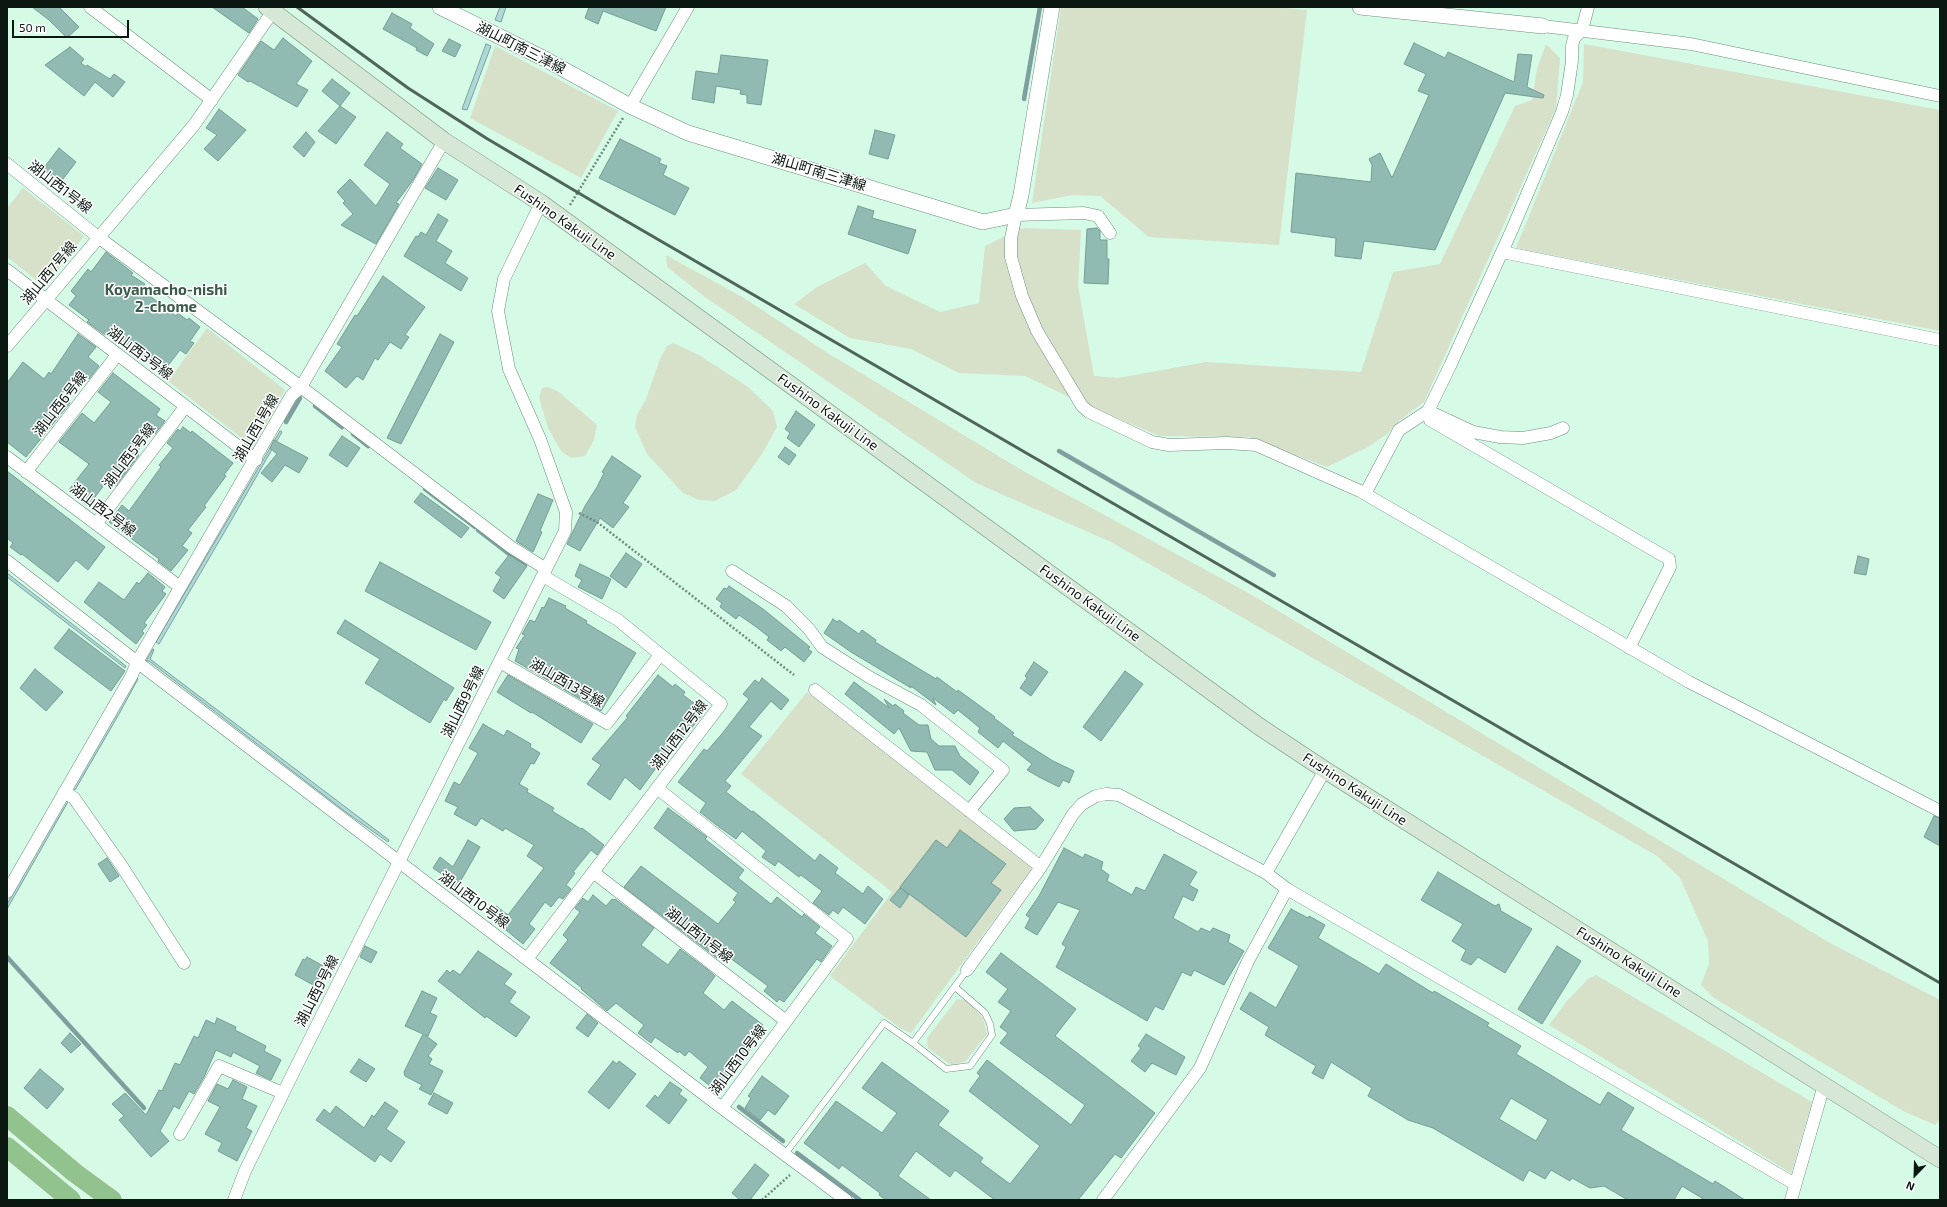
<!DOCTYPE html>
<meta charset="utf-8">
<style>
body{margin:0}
#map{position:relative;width:1947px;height:1207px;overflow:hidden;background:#d5fae6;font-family:"Exo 2",sans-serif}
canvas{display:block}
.frame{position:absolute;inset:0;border:8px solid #0a1811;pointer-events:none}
.north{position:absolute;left:1895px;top:1155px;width:40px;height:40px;-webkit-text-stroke:3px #fff;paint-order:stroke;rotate:203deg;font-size:11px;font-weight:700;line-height:16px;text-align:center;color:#0a1811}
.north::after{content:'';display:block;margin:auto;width:14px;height:18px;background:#0a1811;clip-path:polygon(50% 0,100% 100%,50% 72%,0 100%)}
.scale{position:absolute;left:12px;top:20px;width:117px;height:18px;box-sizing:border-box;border:2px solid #0a1811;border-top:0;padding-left:5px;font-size:12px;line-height:14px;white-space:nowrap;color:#0a1811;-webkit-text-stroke:3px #fff;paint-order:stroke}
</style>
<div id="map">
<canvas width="1947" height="1207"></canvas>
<div class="frame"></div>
<div class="north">N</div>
<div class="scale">50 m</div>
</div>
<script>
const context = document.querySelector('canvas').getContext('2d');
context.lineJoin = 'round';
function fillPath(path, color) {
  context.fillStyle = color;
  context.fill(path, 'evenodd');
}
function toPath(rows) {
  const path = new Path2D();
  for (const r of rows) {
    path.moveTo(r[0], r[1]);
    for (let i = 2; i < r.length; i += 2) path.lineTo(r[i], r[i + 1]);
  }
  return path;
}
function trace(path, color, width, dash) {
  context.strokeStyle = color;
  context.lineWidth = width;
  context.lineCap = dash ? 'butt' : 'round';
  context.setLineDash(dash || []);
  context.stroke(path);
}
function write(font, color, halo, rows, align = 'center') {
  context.font = font + ' "Exo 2","Noto Sans JP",sans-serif';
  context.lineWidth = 3;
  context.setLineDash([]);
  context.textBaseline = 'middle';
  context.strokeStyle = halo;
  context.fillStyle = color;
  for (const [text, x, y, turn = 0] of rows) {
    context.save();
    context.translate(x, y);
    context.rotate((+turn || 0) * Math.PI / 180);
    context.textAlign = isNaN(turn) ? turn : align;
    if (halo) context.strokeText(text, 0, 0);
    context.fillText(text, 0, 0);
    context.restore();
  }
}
const green = toPath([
 [1061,7,1275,7,1307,10,1279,245,1149,237,1100,196,1072,195,1032,203],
 [1546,44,1560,58,1556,108,1424,402,1399,421,1387,434,1368,447,1327,467,1249,437,1160,436,1092,408,1025,376,959,373,911,349,850,338,794,304,817,287,865,263,886,286,940,312,979,303,985,246,1022,228,1081,230,1078,286,1094,376,1118,378,1206,362,1361,372,1393,272,1440,264,1515,106,1532,100,1537,69],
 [1584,44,1940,110,1940,331,1516,248,1583,82],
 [495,46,618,111,581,178,470,118],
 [23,188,84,236,45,287,7,257,7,208],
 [666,255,744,298,826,352,1025,472,1252,595,1830,943,1940,1000,1940,1120,1935,1125,1903,1111,1714,998,1701,985,1709,963,1708,941,1680,878,1657,856,1111,542,976,483,705,297,667,267],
 [207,328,285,390,253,447,168,381],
 [673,343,699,355,747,386,773,411,777,427,762,454,736,490,715,501,699,500,683,493,647,454,635,427,637,415,646,399,660,359,667,346],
 [548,387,559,392,597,425,594,440,585,456,571,458,561,451,548,428,539,398,542,388],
 [807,692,1032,868,911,1033,900,1028,830,976,892,892,741,774],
 [1596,975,1812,1102,1791,1173,1549,1025,1566,1002,1588,979],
 [957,999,966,1000,983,1018,987,1034,965,1062,951,1065,928,1048,927,1038]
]);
const water = toPath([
 [500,7,506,7,501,22,495,20,500,7],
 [486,44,491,46,467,110,462,109,486,44],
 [280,431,282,432,232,519,159,644,156,642,280,431],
 [7,573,126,666,125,668,7,577,7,573],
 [153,649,154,650,150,659,389,840,388,842,347,813,149,661,146,661,153,649],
 [136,677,138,679,119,714,75,790,73,788,136,677],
 [67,799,69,800,7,909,7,904,67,799]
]);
const stream = toPath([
 [1024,99,1040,7],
 [315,406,342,427],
 [286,422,300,398],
 [353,434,368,446],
 [1059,451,1274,575],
 [425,489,475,527],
 [478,530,513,557],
 [516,558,525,565],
 [7,957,144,1108],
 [739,1107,783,1141],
 [797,1153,860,1200]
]);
const building = toPath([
 [32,7,59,7,79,27,67,38,49,20,32,7],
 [212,7,242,7,258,19,249,33,212,7],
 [589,7,666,7,656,31,603,11,598,24,585,18,589,7],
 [392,13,412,24,410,28,434,44,427,56,416,50,417,48,383,29,392,13],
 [283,38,312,61,296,84,308,90,297,107,250,81,248,82,238,75,261,41,274,50,283,38],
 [449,39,461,45,455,57,442,51,449,39],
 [1414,43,1445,58,1448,52,1514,82,1518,54,1532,55,1527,87,1544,95,1543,98,1505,93,1435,250,1364,241,1361,259,1335,256,1336,238,1291,232,1296,173,1371,182,1372,165,1369,159,1380,153,1392,178,1429,95,1418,91,1426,74,1404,64,1414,43],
 [70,47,84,59,81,63,86,67,87,65,110,79,114,74,125,82,113,97,95,82,84,96,45,65,70,47],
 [721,55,768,60,761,105,747,103,747,95,740,94,741,90,716,86,714,103,692,99,696,71,718,74,721,55],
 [332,79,350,93,340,106,322,91,332,79],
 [340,106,356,117,336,144,318,131,340,106],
 [219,109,246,130,218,161,204,149,217,135,206,128,219,109],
 [875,130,895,135,888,159,869,154,875,130],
 [306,132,315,142,304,157,293,147,306,132],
 [387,132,403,144,400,148,422,164,413,180,396,203,399,204,376,244,341,225,353,214,343,203,345,201,337,192,350,179,376,206,390,184,364,165,387,132],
 [620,139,661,159,659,163,667,166,663,175,689,188,675,215,599,178,620,139],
 [59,148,76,162,60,183,43,169,59,148],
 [438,168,458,180,446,200,425,188,438,168],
 [858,206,874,211,872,218,916,230,908,254,848,234,858,206],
 [438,214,448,220,436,241,452,251,445,263,468,278,461,291,404,256,416,236,418,237,421,232,426,235,438,214],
 [1097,228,1100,231,1100,240,1107,240,1107,259,1109,259,1108,284,1084,283,1087,229,1097,228],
 [106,252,133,273,131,275,145,284,143,287,147,291,146,293,176,316,178,313,187,320,189,318,200,327,190,341,194,343,186,354,180,350,163,372,137,352,135,354,111,334,109,336,106,334,105,335,87,322,89,320,69,305,76,296,71,291,88,269,91,272,106,252],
 [383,276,425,307,405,335,409,337,401,349,390,342,378,360,375,358,363,380,357,376,346,388,325,371,342,347,337,344,355,315,357,316,383,276],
 [78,334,96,347,88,357,99,366,89,379,80,372,62,394,64,396,63,397,70,403,26,457,7,442,7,383,23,362,44,379,49,372,51,374,78,334],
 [440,334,454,342,401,444,387,438,440,334],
 [113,373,160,409,156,415,165,421,155,434,152,432,136,453,139,455,116,486,108,480,88,506,68,491,89,464,59,442,82,413,94,423,111,402,98,392,113,373],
 [796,411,815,425,799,447,787,438,790,433,785,429,796,411],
 [183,427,191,433,192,431,233,463,224,475,226,476,204,506,206,507,188,530,192,533,182,546,188,550,171,571,158,561,159,559,109,522,122,505,129,511,161,467,159,465,173,448,167,443,178,429,180,431,183,427],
 [342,436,360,448,347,467,329,455,342,436],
 [274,440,308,458,299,473,285,465,272,482,261,473,277,454,270,448,274,440],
 [785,447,796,455,789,465,778,457,785,447],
 [612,456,641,476,623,503,629,507,613,528,600,518,580,551,567,544,585,506,597,487,604,473,602,472,612,456],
 [7,471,105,547,88,570,76,560,58,582,22,554,21,555,10,547,13,543,7,538,7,471],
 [421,493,469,528,461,538,414,502,421,493],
 [538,494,553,500,540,531,542,532,533,552,516,541,538,494],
 [626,553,642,564,626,588,610,576,626,553],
 [509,555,527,566,504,599,493,591,501,577,495,573,509,555],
 [1858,556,1869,559,1866,575,1854,573,1858,556],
 [380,562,491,622,476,650,365,591,380,562],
 [580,564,611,579,602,599,578,587,582,580,575,576,580,564],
 [148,573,165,587,162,591,166,594,144,623,147,625,142,631,144,633,136,644,84,602,99,582,124,600,137,582,139,584,148,573],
 [729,586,763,609,810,647,808,649,812,652,804,662,785,647,781,651,767,640,769,637,755,626,739,615,736,619,720,607,722,603,716,599,724,588,727,589,729,586],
 [549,598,566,606,565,608,587,621,586,623,636,653,601,711,515,661,519,649,516,648,525,635,522,634,530,620,535,622,542,607,544,608,549,598],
 [833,619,837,622,839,620,859,634,862,630,876,640,875,642,936,679,937,677,957,692,958,690,995,717,994,718,1014,733,1012,735,1053,761,1074,771,1069,783,1063,780,1059,787,1039,777,1027,770,1032,764,1003,741,998,748,978,732,980,728,958,710,954,714,933,698,936,705,911,686,911,688,851,652,824,633,833,619],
 [345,620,454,688,446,701,444,699,430,723,365,683,380,659,337,633,345,620],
 [69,629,125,671,111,691,54,648,69,629],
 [1034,662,1048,672,1031,696,1020,688,1027,678,1025,676,1034,662],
 [35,669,63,692,46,711,20,688,35,669],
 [1125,671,1143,684,1101,741,1083,727,1125,671],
 [508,675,593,724,581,743,532,712,531,713,497,692,508,675],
 [658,675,673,687,675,684,685,692,683,695,698,706,695,709,702,715,672,752,669,750,640,790,625,777,610,800,587,784,601,765,592,759,628,717,626,716,658,675],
 [762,678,789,700,781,710,771,701,749,727,762,736,725,781,731,786,726,792,752,812,753,811,815,861,820,854,838,868,835,873,863,894,868,886,883,899,865,924,843,907,838,914,833,910,829,915,813,903,822,891,801,875,799,877,778,861,775,866,762,857,766,851,742,831,736,839,719,827,700,812,706,803,678,782,704,749,707,751,721,735,749,699,743,694,755,680,759,683,762,678],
 [854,682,889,708,884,699,893,706,895,704,904,711,903,713,919,725,928,725,931,739,939,746,955,746,960,756,979,772,970,785,952,770,935,770,927,752,911,751,899,728,894,734,845,694,854,682],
 [483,724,504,736,507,730,531,744,530,747,540,753,534,764,531,763,519,784,528,789,527,792,554,808,552,811,581,829,582,828,604,845,597,855,591,850,573,872,575,873,566,885,571,889,563,899,559,897,551,907,545,902,529,924,535,929,523,944,489,916,496,906,508,915,544,868,527,856,534,845,505,828,503,831,481,818,476,826,454,814,458,807,445,801,454,782,460,785,478,753,469,748,483,724],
 [1030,807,1044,820,1036,829,1014,831,1004,819,1014,808,1030,807],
 [668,808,707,837,705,839,744,870,738,878,771,904,777,897,802,917,804,914,820,927,815,933,832,946,821,962,817,959,784,1002,779,999,777,1002,764,991,768,986,722,952,717,958,624,887,641,866,718,924,736,902,733,900,738,893,654,828,668,808],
 [1934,816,1940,818,1940,846,1924,837,1934,816],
 [960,830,1006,864,991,883,1001,890,966,937,900,887,936,840,947,848,960,830],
 [468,840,480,847,456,889,444,880,446,877,433,868,440,857,453,867,468,840],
 [1064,848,1083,858,1085,854,1103,862,1101,869,1109,875,1107,881,1132,895,1136,887,1145,891,1164,854,1197,872,1189,885,1198,890,1193,901,1183,896,1173,918,1198,932,1201,928,1210,932,1213,928,1230,935,1228,942,1244,951,1224,985,1194,970,1191,976,1182,972,1163,1010,1155,1006,1147,1021,1056,967,1066,947,1062,944,1080,910,1058,902,1037,935,1025,928,1030,918,1026,915,1039,896,1064,848],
 [107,858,119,876,110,882,98,864,107,858],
 [1438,872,1495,906,1499,904,1501,911,1532,929,1505,973,1478,957,1471,965,1461,960,1466,950,1452,941,1463,924,1421,900,1438,872],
 [900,888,909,895,900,908,890,900,900,888],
 [593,895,606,906,612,899,614,900,615,899,654,928,641,945,668,965,680,949,708,970,715,976,703,993,724,1010,732,1001,763,1025,755,1035,759,1038,718,1092,700,1078,708,1067,689,1051,685,1056,679,1051,678,1053,655,1037,651,1043,638,1033,644,1025,616,1003,607,1011,581,989,582,988,550,963,568,940,563,935,580,912,575,908,583,898,588,902,593,895],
 [1291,909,1308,918,1309,916,1325,925,1318,938,1379,974,1386,964,1433,993,1434,991,1489,1023,1487,1026,1521,1046,1516,1054,1600,1105,1608,1092,1634,1108,1621,1130,1713,1184,1715,1181,1745,1200,1705,1200,1682,1186,1674,1200,1628,1200,1604,1186,1590,1188,1572,1178,1570,1181,1551,1170,1545,1179,1529,1170,1523,1181,1433,1128,1408,1120,1368,1096,1372,1088,1331,1062,1323,1079,1312,1073,1316,1066,1265,1035,1269,1027,1240,1009,1250,992,1276,1008,1299,966,1268,948,1291,909],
 [1511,1098,1548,1120,1536,1141,1499,1119,1511,1098],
 [365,946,377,952,371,963,360,957,365,946],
 [1557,946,1581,961,1542,1024,1518,1009,1557,946],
 [478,951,512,974,504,984,516,992,509,1002,530,1017,516,1037,486,1016,485,1018,438,981,447,970,450,973,453,970,460,975,478,951],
 [1001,953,1076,1009,1055,1036,1155,1113,1121,1158,1115,1154,1078,1200,995,1200,955,1170,950,1177,916,1151,898,1176,931,1200,886,1200,879,1195,880,1193,842,1165,839,1169,804,1143,836,1101,882,1133,897,1113,862,1088,882,1062,949,1111,938,1125,983,1158,980,1162,1010,1184,1040,1146,969,1091,980,1076,977,1073,987,1060,1071,1125,1085,1105,1000,1043,1008,1033,1000,1027,1011,1011,998,1002,1008,989,986,972,1001,953],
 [307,957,325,967,315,986,295,975,303,959,305,960,307,957],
 [422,991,437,998,430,1013,437,1016,428,1036,425,1035,437,1044,428,1056,432,1059,429,1064,443,1071,431,1095,419,1089,422,1085,405,1076,404,1072,423,1034,405,1026,422,991],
 [587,1014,598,1023,588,1037,576,1028,587,1014],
 [217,1018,236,1027,235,1030,266,1046,264,1051,281,1060,271,1080,256,1073,260,1066,233,1052,231,1057,216,1050,204,1077,194,1094,189,1091,179,1109,174,1106,160,1131,169,1141,151,1157,119,1120,124,1116,112,1104,125,1093,146,1115,159,1090,162,1091,175,1063,180,1065,194,1036,198,1038,206,1020,215,1024,217,1018],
 [70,1033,81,1044,71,1053,61,1043,70,1033],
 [1146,1034,1185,1057,1176,1075,1152,1063,1145,1072,1131,1061,1141,1048,1138,1046,1146,1034],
 [359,1059,375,1069,366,1082,350,1072,359,1059],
 [613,1061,617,1064,619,1061,636,1074,609,1109,588,1092,613,1061],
 [40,1069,64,1089,47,1109,24,1088,40,1069],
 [762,1076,789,1096,775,1115,768,1110,760,1120,745,1108,751,1098,748,1096,762,1076],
 [233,1080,247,1087,242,1099,257,1106,246,1128,252,1131,237,1161,218,1151,222,1143,205,1134,220,1107,208,1101,217,1084,228,1089,233,1080],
 [670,1082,682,1090,679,1094,687,1100,669,1124,646,1106,655,1095,658,1098,670,1082],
 [434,1093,453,1103,447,1114,428,1104,434,1093],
 [385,1102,398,1111,386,1129,405,1142,391,1162,380,1154,375,1162,316,1120,324,1109,330,1114,336,1106,364,1128,372,1115,374,1117,385,1102],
 [755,1164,769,1175,750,1200,740,1200,732,1193,755,1164]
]);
const path = toPath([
 [570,205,623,118],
 [579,513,597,522,794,675],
 [762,1200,790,1175]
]);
const service = toPath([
 [913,1043,946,1069,970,1066,992,1035,990,1024,985,1013,955,987],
 [785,1154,884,1023,913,1043,967,970]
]);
const minor = toPath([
 [90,7,212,100],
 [1543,26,1691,44,1940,96],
 [630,106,688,7],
 [444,141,301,387,511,547,546,569],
 [7,164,98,237,301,387,291,396,137,662,7,561],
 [1110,233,1098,216,1084,213,1016,215,1011,238,1011,257,1022,296,1037,331,1082,406,1089,412,1152,442,1169,445,1227,443,1256,445,1360,491,1689,682,1940,811],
 [1502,252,1940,340],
 [7,270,256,460],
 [7,346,194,125,273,11],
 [1428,411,1430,420,1669,559,1670,567,1629,648],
 [1428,411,1473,432,1500,437,1523,438,1551,433,1563,428],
 [7,457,180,587],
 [26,472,117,355],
 [1365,494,1399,430,1428,411,1450,366,1511,232,1562,112,1567,95,1572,61,1572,46,1574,38,1582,30,1588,7],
 [96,524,185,407],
 [732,571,786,606,809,629,822,647,869,677,921,705,1003,770,969,811],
 [500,662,607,723,660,655],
 [815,690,1041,867],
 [64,792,74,798,121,865,184,963],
 [593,872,786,1021],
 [1266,873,1325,770],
 [7,892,132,675,137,662,722,1108,847,939,657,788],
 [527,959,721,704,618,620,543,576],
 [967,970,1041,867,1073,814,1082,804,1096,796,1106,794,1119,795,1266,873,1287,889,1795,1184],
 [722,1108,846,1200],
 [180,1134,219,1066,283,1093],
 [234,1200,245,1171,296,1067,565,531,566,512,540,439,509,369,498,311,504,279,541,203],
 [1103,1200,1200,1068,1248,961,1287,889],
 [1791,1200,1824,1085]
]);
const tertiary = toPath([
 [440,7,543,58,630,106,688,133,983,222,1016,215,1021,195,1052,7],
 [1360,7,1543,26]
]);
const secondary = toPath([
 [267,7,444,141,541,203,1260,727,1325,770,1940,1159]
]);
const trunk = toPath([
 [7,1116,75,1173,112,1200],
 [7,1147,71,1200]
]);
const rail = toPath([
 [297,7,408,88,486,138,609,211,1940,983]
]);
const streetNames = [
 ["湖山町南三津線",521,48,27],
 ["湖山町南三津線",819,172,17],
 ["湖山西1号線",60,187,38],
 ["Fushino Kakuji Line",565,222,35],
 ["湖山西7号線",49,273,-50],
 ["湖山西3号線",140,353,37],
 ["湖山西6号線",60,404,-52],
 ["Fushino Kakuji Line",828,412,36],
 ["湖山西1号線",256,428,-60],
 ["湖山西5号線",129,456,-53],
 ["湖山西2号線",103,510,37],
 ["Fushino Kakuji Line",1090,603,36],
 ["湖山西13号線",567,683,30],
 ["湖山西9号線",463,702,-64],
 ["湖山西12号線",679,735,-53],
 ["Fushino Kakuji Line",1355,789,33],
 ["湖山西10号線",474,900,37],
 ["湖山西11号線",699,935,38],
 ["Fushino Kakuji Line",1629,962,32],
 ["湖山西9号線",317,991,-63],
 ["湖山西10号線",738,1060,-53]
];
const neighbourhoodNames = [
 ["Koyamacho-nishi",166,290],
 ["2-chome",166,307]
];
fillPath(green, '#d7e1ca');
fillPath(water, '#aed9d9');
trace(water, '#7d9f9d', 1);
trace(stream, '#7d9f9d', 4.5);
fillPath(building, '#91bbb2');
trace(building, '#749d94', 1);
trace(service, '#6c8f7c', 7);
trace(minor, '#6c8f7c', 13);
trace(tertiary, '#6c8f7c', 16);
trace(secondary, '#6c8f7c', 18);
trace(trunk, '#fff', 21);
trace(path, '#708a7c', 2.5, [2, 2]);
trace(service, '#fff', 6);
trace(minor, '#fff', 12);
trace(tertiary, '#fff', 15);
trace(secondary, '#d6e8d5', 17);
trace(trunk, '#92c38f', 20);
trace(rail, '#4f655a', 3);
write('14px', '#0a1811', '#fff', streetNames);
write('bold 15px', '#3b5c4b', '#fff', neighbourhoodNames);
</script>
